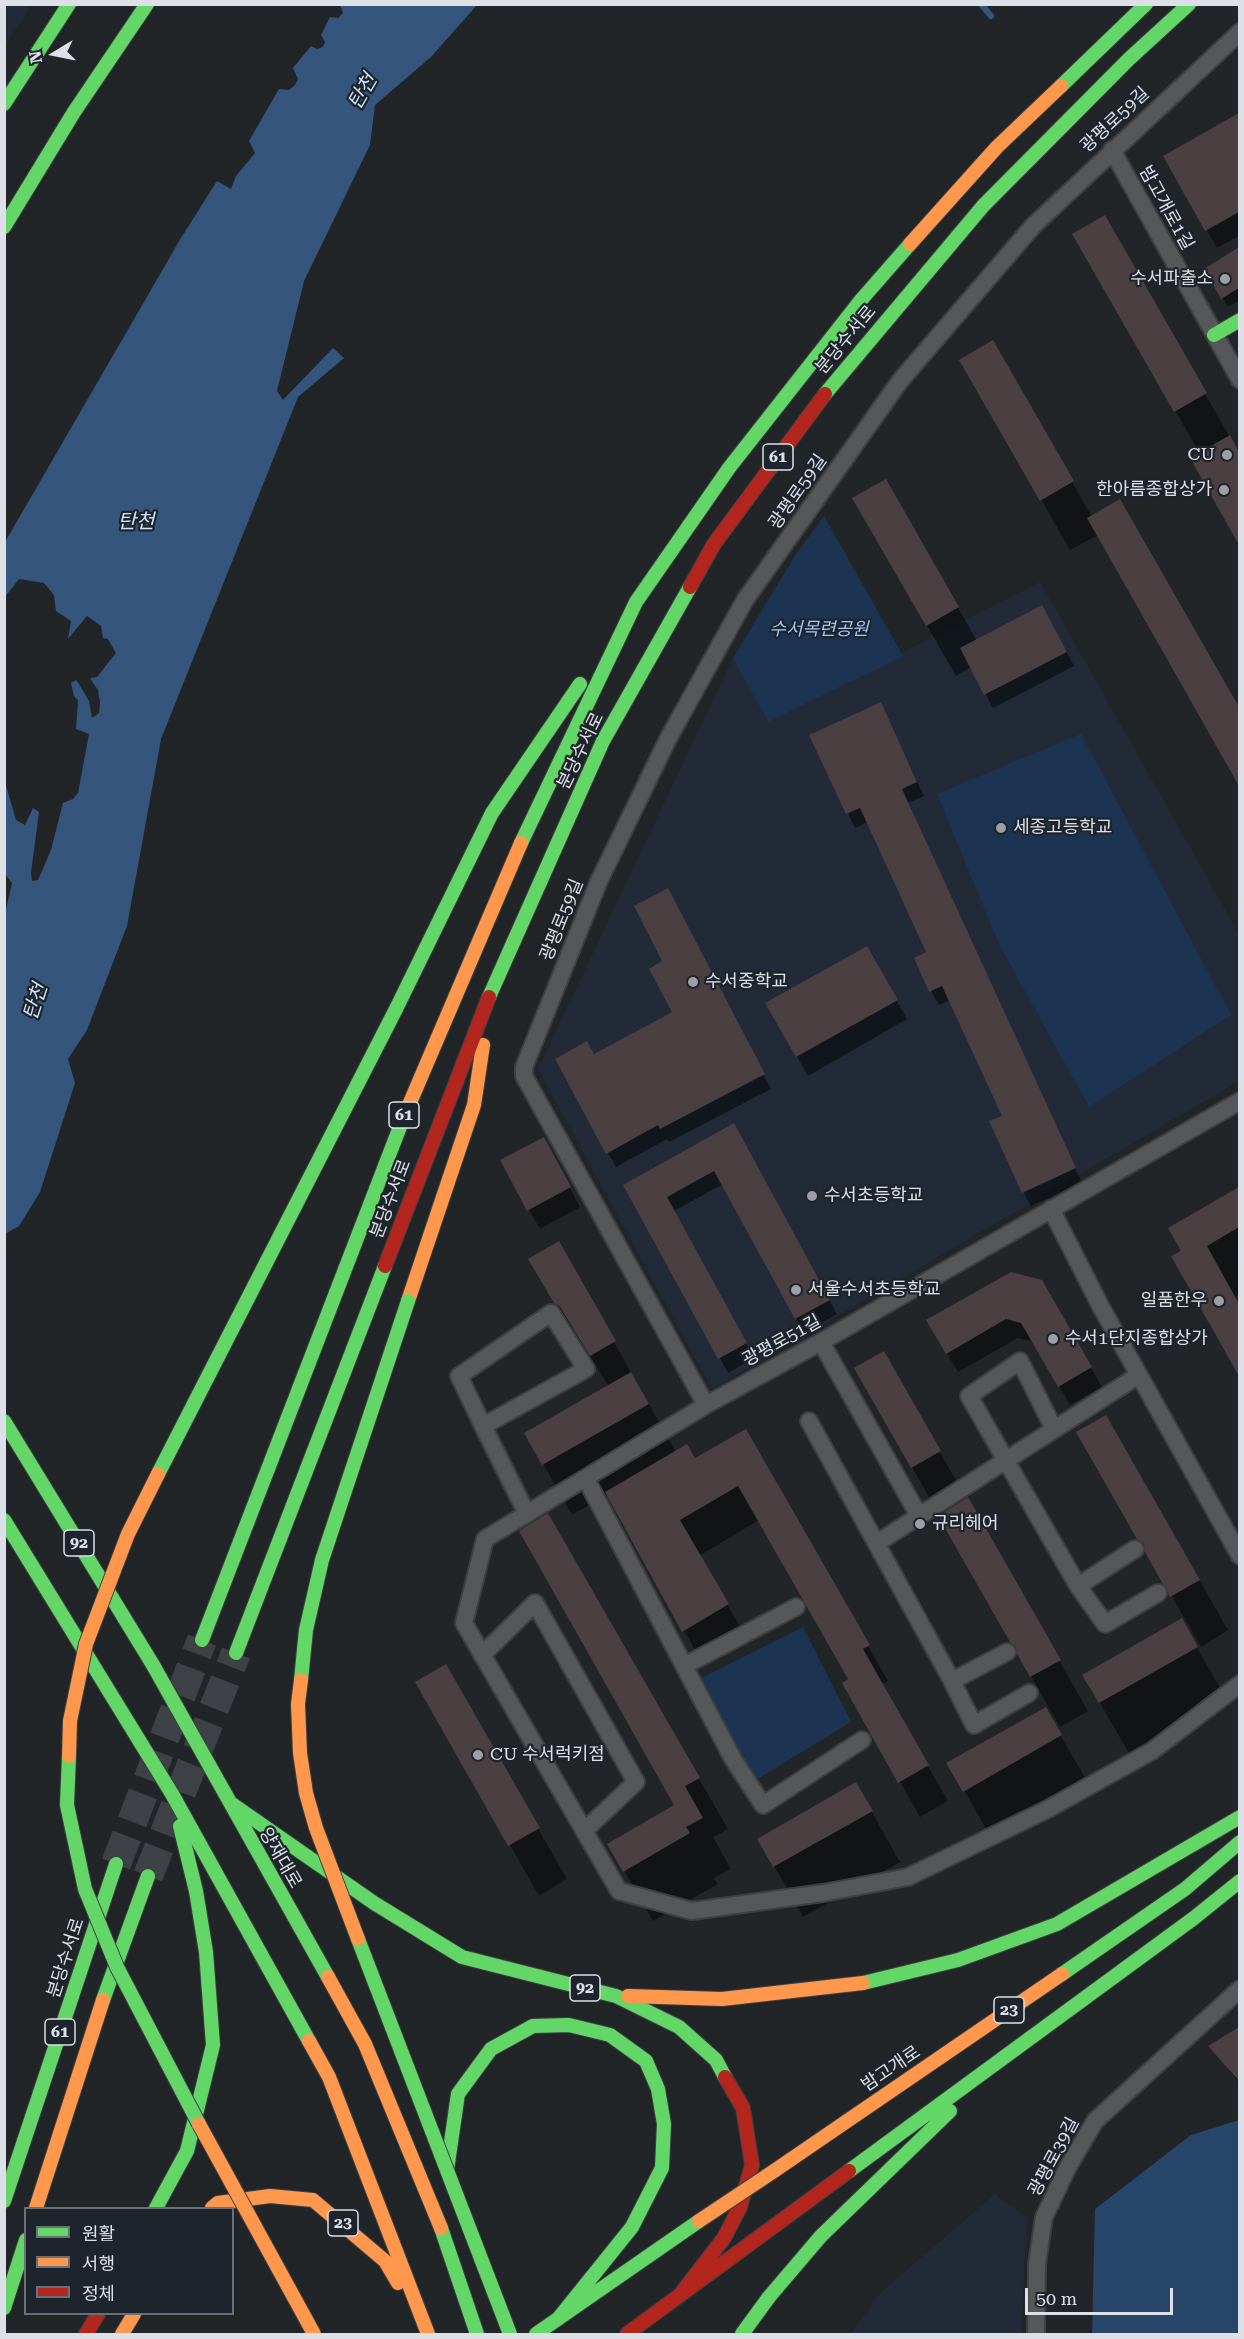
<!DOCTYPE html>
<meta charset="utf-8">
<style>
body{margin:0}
#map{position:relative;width:1244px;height:2339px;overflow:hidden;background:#222528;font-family:"Roboto Serif","Noto Sans KR",serif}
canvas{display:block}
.frame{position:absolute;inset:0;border:6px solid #dde1e7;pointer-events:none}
.legend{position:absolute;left:24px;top:2207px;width:210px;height:108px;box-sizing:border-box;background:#1e242c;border:2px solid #6a7077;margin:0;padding:8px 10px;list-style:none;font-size:18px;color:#dde1e7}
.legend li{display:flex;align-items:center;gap:12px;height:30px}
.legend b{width:30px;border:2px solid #6a7077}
.north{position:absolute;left:24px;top:24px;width:60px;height:60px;-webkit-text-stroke:4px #1e242c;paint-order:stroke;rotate:260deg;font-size:16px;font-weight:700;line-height:24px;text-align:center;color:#dde1e7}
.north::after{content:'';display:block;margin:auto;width:21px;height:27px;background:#dde1e7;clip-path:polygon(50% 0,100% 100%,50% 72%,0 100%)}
.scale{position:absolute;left:1025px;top:2288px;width:148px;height:27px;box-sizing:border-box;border:3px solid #dde1e7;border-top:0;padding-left:8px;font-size:18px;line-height:21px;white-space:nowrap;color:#dde1e7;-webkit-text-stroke:4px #1e242c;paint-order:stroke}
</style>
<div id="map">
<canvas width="1244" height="2339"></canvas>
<div class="frame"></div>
<ul class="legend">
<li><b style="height:8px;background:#63d668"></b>원활</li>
<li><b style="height:8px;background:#ff974d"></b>서행</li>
<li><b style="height:8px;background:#b3261e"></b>정체</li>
</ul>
<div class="north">N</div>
<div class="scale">50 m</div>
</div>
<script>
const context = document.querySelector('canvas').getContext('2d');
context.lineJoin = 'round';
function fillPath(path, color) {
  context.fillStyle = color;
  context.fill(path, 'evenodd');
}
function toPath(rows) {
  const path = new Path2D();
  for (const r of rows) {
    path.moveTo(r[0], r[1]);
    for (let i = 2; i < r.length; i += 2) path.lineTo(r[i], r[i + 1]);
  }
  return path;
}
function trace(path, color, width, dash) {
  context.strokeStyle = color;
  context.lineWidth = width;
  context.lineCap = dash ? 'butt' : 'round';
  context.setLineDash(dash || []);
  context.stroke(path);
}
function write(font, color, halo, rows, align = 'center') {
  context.font = font + ' "Roboto Serif","Noto Sans KR",serif';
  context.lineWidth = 4.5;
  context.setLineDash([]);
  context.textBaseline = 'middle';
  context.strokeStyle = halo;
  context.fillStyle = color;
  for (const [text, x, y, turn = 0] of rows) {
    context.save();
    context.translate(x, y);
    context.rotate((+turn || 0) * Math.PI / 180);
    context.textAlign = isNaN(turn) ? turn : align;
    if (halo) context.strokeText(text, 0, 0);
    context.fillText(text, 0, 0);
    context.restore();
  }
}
const built = toPath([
 [5,4,32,5,5,45,4,5],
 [1040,582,1239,934,1239,1081,712,1389,538,1069,733,658,768,721],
 [995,2194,1027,2218,1021,2334,851,2334,880,2293]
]);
const green = toPath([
 [824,516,903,656,768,722,733,658,796,554],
 [1081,734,1231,1015,1089,1107,999,944,937,794],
 [803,1627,851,1722,756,1780,699,1679]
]);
const forest = toPath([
 [1239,2120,1239,2334,1092,2334,1095,2209,1191,2135]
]);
const water = toPath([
 [340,5,477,5,431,57,375,105,370,145,304,281,277,391,283,400,333,348,344,358,298,397,161,739,127,926,87,1030,68,1059,75,1083,40,1192,19,1226,5,1234,4,919,12,883,5,874,5,782,16,820,25,825,33,808,39,812,31,873,32,881,38,880,51,850,63,803,73,799,78,793,89,734,76,729,78,700,74,696,71,683,76,680,79,684,89,701,92,718,99,713,100,702,98,690,90,678,97,677,116,653,108,639,103,638,101,626,87,616,68,639,71,621,56,611,54,595,44,583,19,579,5,597,5,542,181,238,217,181,231,189,236,176,255,153,249,141,279,89,289,90,295,85,298,79,293,68,311,46,317,49,323,47,325,42,321,35,330,17,338,18,343,13]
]);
const shadow = toPath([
 [1240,114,1240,235,1217,248,1165,157],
 [1104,217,1240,455,1240,542,1192,459,1200,454,1074,235],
 [1240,249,1240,300,1228,307,1206,270],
 [992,342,1092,517,1120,501,1240,710,1240,784,1098,535,1070,550,961,360],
 [886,481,977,641,1050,621,1074,666,993,708,971,667,956,676,854,499],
 [880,704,924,796,908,803,1082,1183,1031,1206,1023,1192,1004,1116,950,1000,939,1005,931,991,928,953,868,822,855,828,811,736],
 [674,902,771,1089,669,1142,667,1139,616,1167,608,1153,594,1056,674,1012,664,962],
 [867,948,907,1019,808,1076,767,1004],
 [741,1140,837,1314,804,1333,723,1184,674,1211,754,1358,728,1373,625,1185],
 [554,1158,580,1207,540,1229,529,1210],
 [1240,1189,1240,1294,1234,1297,1240,1306,1240,1372,1173,1257,1183,1252,1170,1229],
 [558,1243,676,1452,695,1460,745,1431,888,1681,881,1685,948,1801,920,1817,844,1683,850,1679,759,1520,699,1556,748,1640,704,1666,608,1494,572,1515,526,1434,609,1387,591,1358,585,1354,530,1259],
 [1041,1281,1102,1387,1070,1405,1034,1342,1018,1338,958,1372,928,1321],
 [883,1353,1088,1711,1060,1727,856,1369],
 [1106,1417,1228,1630,1201,1647,1078,1433],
 [548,1515,728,1829,713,1837,731,1869,714,1878,718,1884,653,1921,609,1844,676,1806],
 [1181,1620,1226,1698,1129,1753,1084,1676],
 [445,1666,567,1879,539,1896,417,1682],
 [1045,1709,1090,1786,993,1841,949,1764],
 [856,1784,900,1862,803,1917,759,1839],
 [1240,2028,1240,2084,1211,2046]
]);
const stream = toPath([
 [981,4,991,16]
]);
const building = toPath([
 [1239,113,1239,212,1205,231,1163,156],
 [1105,215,1207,393,1174,412,1072,234],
 [1239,247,1239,288,1221,299,1204,269],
 [993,340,1074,481,1040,501,959,360],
 [1230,435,1239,452,1239,545,1190,458],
 [886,479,959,607,926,626,852,498],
 [1120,499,1239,707,1239,786,1087,518],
 [1042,605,1067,652,984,695,960,648],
 [881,702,917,782,902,789,1076,1168,1022,1193,989,1121,1002,1116,942,986,929,992,914,958,926,952,860,808,846,814,809,735],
 [668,888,765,1074,660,1129,658,1125,606,1154,555,1059,587,1041,594,1054,672,1012,649,969,662,961,634,906],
 [867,946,898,1000,796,1057,765,1003],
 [734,1123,830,1300,795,1319,714,1171,667,1197,747,1343,718,1359,623,1185],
 [544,1137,571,1187,527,1211,500,1160],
 [1239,1187,1239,1227,1207,1246,1239,1304,1239,1376,1171,1256,1181,1251,1168,1228],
 [559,1241,616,1341,590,1356,560,1307,554,1303,528,1259],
 [1011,1272,1042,1280,1092,1367,1058,1387,1021,1323,1006,1319,946,1354,926,1320],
 [884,1351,941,1451,911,1468,854,1368],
 [631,1372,649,1404,542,1465,524,1433],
 [1106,1415,1200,1580,1170,1597,1145,1552,1144,1544,1137,1539,1076,1432],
 [746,1429,870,1645,863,1649,929,1765,898,1783,842,1683,848,1679,738,1486,680,1520,729,1604,682,1632,605,1492,687,1444,695,1458],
 [968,1497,1061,1660,1030,1677,1017,1654,1016,1647,1010,1642,938,1516],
 [548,1513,700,1778,685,1786,703,1818,686,1827,690,1833,623,1872,607,1844,674,1805,519,1531],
 [1182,1618,1198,1647,1099,1703,1082,1675],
 [446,1664,540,1828,508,1846,415,1682],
 [1046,1707,1062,1735,963,1792,946,1763],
 [856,1782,873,1811,773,1867,757,1839],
 [1239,2027,1239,2081,1208,2046]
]);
const highwayTunnel = toPath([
 [116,1864,202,1640],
 [148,1876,236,1653]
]);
const street = toPath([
 [1240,32,1033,226,900,381,745,600,668,739,599,881,524,1067,524,1076,706,1405,821,1342,1240,1101],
 [1112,150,1240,380],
 [1051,1209,1101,1307,1240,1556],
 [821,1342,919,1516],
 [706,1405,485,1539,464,1623,619,1891,692,1911,823,1893,908,1877,1048,1809,1152,1751,1240,1684],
 [809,1421,952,1681,1007,1652],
 [483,1426,586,1369,551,1313,459,1376,483,1426,527,1514],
 [1054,1429,1020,1361,969,1396,1078,1586,1135,1549],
 [586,1479,733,1759,763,1805,862,1740],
 [877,1543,1139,1375],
 [1078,1586,1105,1624,1158,1593],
 [482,1655,535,1603,636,1782,584,1831],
 [684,1666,796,1607],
 [952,1681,974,1725,1029,1693],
 [1036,2334,1037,2264,1044,2217,1068,2167,1095,2121,1240,1989]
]);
const fast = toPath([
 [1061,86,1146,4],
 [4,104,69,4],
 [4,227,74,112,147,4],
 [1214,335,1240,320],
 [825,394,983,206,1129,59,1189,4],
 [521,843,636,602,729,468,861,300,910,244],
 [489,997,603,741,690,587],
 [396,1009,492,813,580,684],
 [4,1421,153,1665,328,1977],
 [4,1520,172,1794,309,2041],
 [202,1640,403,1119],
 [236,1653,385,1266],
 [232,1804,374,1903,462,1957,616,1996,679,2027,716,2060,725,2077],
 [1062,1974,1185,1889,1240,1842],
 [863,1983,958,1960,1057,1924,1240,1817],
 [103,2000,148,1876],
 [447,2170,458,2094,491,2049,533,2026,569,2025,610,2035,646,2061,658,2089,664,2124,662,2168,632,2227,558,2319],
 [849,2171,1194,1918,1240,1881],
 [4,2201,116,1864],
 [156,2208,187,2151,213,2045,206,1952,196,1891,180,1826],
 [441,2228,477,2334],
 [4,2308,26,2240],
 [536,2334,699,2221],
 [742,2334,769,2297,821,2236,950,2111]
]);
const slow = toPath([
 [910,244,997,147,1061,86],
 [403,1119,521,843],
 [408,1301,474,1105,483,1045],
 [328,1977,365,2044,441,2228],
 [628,1996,722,1999,863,1983],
 [309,2041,329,2077,428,2334],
 [774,2171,1062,1974],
 [36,2208,103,2000],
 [212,2208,218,2203,270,2196,313,2200,385,2261,398,2283],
 [122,2334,134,2314]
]);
const jam = toPath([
 [690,587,714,544,825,394],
 [385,1266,489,997],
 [683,2291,724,2238,740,2207,752,2165,743,2108,725,2077],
 [86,2334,98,2314],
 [627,2334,849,2171]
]);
const fastBridge = toPath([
 [158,1474,396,1009],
 [301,1680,306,1630,322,1560,408,1301],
 [69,1756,67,1805,85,1889,117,1967,199,2124],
 [358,1939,510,2334]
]);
const slowBridge = toPath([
 [301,1680,298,1704,300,1753,306,1793,316,1828,358,1939],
 [69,1756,70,1721,86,1644,128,1534,158,1474],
 [199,2124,314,2334],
 [699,2221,774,2171]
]);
const markers = [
 [1225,279,6,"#9c9fa4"],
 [1227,455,6,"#9c9fa4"],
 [1224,490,6,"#9c9fa4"],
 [1001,828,6,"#9c9fa4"],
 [693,982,6,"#9c9fa4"],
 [812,1196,6,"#9c9fa4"],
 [796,1290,6,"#9c9fa4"],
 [1219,1301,6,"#9c9fa4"],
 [1053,1339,6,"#9c9fa4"],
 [920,1524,6,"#9c9fa4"],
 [478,1755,6,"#9c9fa4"]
];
const shields = [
 [778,457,30],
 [404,1115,30],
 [79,1543,30],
 [585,1988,30],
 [1009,2010,30],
 [60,2032,30],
 [343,2223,30]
];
const shieldNames = [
 ["61",778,457],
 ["61",404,1115],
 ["92",79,1543],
 ["92",585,1988],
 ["23",1009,2010],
 ["61",60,2032],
 ["23",343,2223]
];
const streetNames = [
 ["광평로59길",1115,120,-43],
 ["밤고개로1길",1166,208,61],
 ["분당수서로",846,340,-50],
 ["광평로59길",798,492,-55],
 ["분당수서로",581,751,-64],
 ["광평로59길",562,920,-68],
 ["분당수서로",391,1199,-69],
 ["광평로51길",782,1341,-29],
 ["양재대로",280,1858,60],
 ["분당수서로",66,1958,-72],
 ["밤고개로",891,2069,-34],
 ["광평로39길",1054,2157,-62]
];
const poiNames = [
 ["수서파출소",1213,279,"right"],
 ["CU",1215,455,"right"],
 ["한아름종합상가",1212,490,"right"],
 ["세종고등학교",1013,828],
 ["수서중학교",705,982],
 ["수서초등학교",824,1196],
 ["서울수서초등학교",808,1290],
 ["일품한우",1207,1301,"right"],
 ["수서1단지종합상가",1065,1339],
 ["규리헤어",932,1524],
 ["CU 수서럭키점",490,1755]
];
const parkNames = [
 ["수서목련공원",819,630]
];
const waterNames = [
 ["탄천",363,92,-60],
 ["탄천",136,522],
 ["탄천",36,1002,-72]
];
fillPath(built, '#212a36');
fillPath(green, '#1c3451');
fillPath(forest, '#274669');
fillPath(water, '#35557c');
fillPath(shadow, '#0007');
trace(stream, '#35557c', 6);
fillPath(building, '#4a3f41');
trace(highwayTunnel, '#3e4145', 30, [30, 15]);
trace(street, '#3d3f42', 20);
trace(fast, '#3d3f42', 16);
trace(slow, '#3d3f42', 16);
trace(jam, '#3d3f42', 16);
trace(street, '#565759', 16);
trace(fast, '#63d668', 14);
trace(slow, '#ff974d', 14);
trace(jam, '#b3261e', 14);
trace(fastBridge, '#3d3f42', 16, []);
trace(slowBridge, '#3d3f42', 16, []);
trace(fastBridge, '#63d668', 14);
trace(slowBridge, '#ff974d', 14);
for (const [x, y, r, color] of markers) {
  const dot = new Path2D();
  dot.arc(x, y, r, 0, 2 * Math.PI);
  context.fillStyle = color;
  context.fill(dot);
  trace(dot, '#1e242c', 2);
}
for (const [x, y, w] of shields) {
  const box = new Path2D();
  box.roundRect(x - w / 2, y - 13, w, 26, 4.5);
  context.fillStyle = '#1e242c';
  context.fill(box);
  trace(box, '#dde1e7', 1.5);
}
write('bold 16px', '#dde1e7', null, shieldNames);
write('18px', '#dde1e7', '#1e242c', streetNames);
write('18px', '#dde1e7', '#1e242c', poiNames, 'left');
write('italic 18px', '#9cc8fd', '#1e242c', parkNames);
write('italic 20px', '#cee4ff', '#1e242c', waterNames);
</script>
